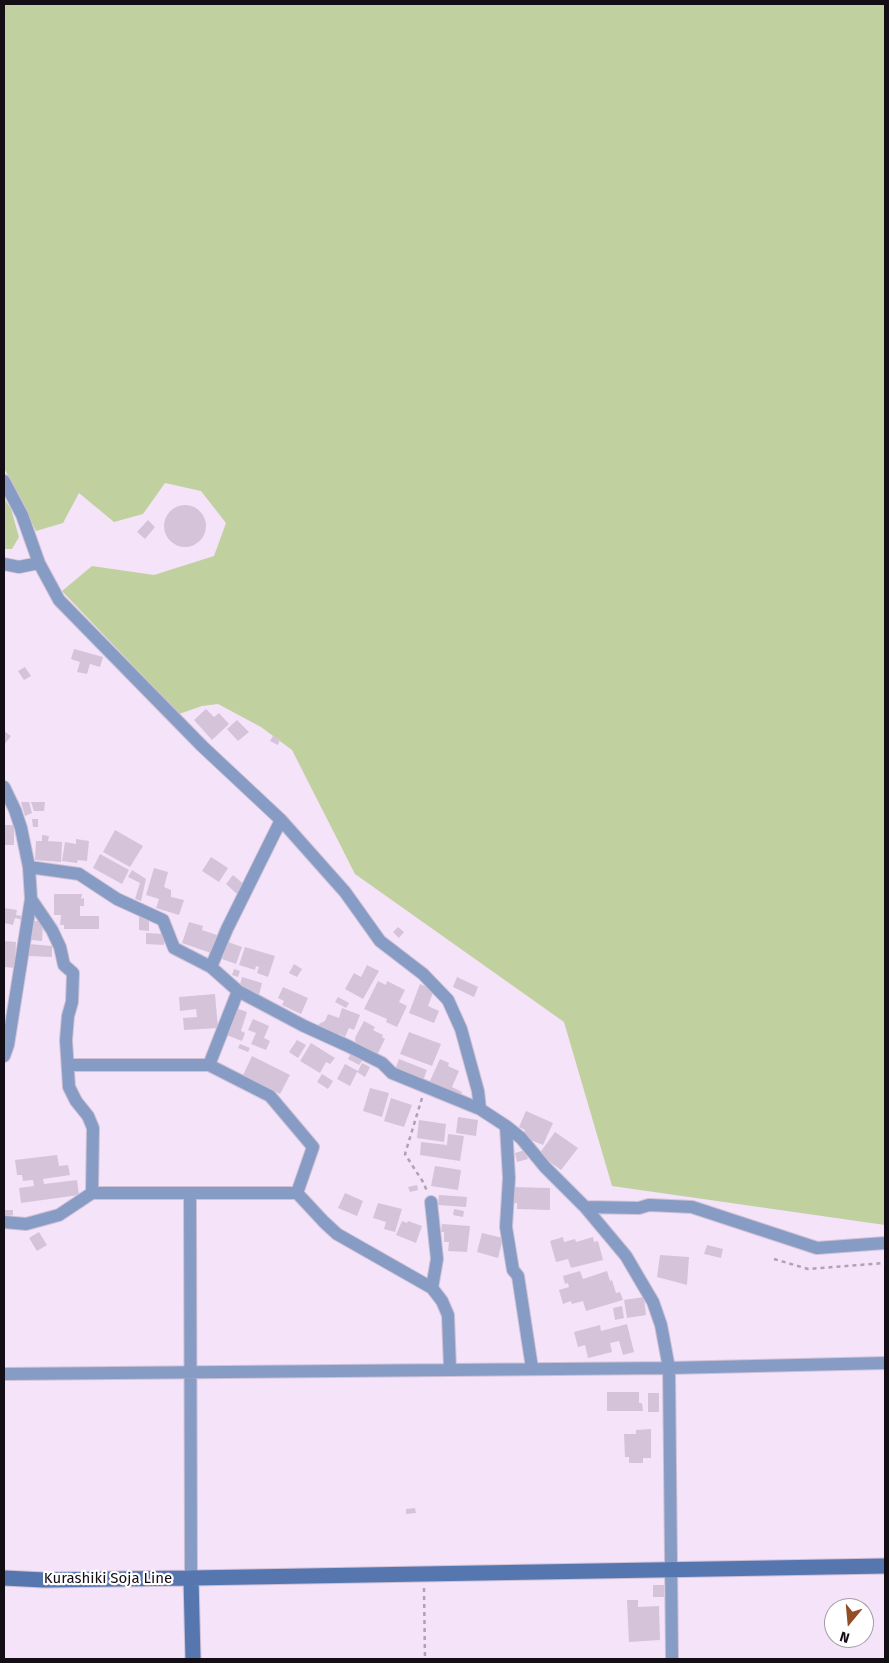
<!DOCTYPE html>
<style>
body{margin:0}
#map{position:relative;width:889px;height:1663px;overflow:hidden;background:#f4e3f9;font-family:"Fira Sans",sans-serif}
canvas{display:block}
.frame{position:absolute;inset:0;border:5px solid #130d15;pointer-events:none}
.north{position:absolute;left:824px;top:1598px;width:50px;height:50px;box-sizing:border-box;background:#fff;border:1px solid #a19ea1;border-radius:50%;rotate:197deg;font-size:14px;font-weight:700;line-height:20px;text-align:center;color:#130d15}
.north::after{content:'';display:block;margin:auto;width:18px;height:22px;background:#934d26;clip-path:polygon(50% 0,100% 100%,50% 72%,0 100%)}
</style>
<div id="map">
<canvas width="889" height="1663"></canvas>
<div class="frame"></div>
<div class="north">N</div>
</div>
<script>
const context = document.querySelector('canvas').getContext('2d');
context.lineJoin = 'round';
function fillPath(path, color) {
  context.fillStyle = color;
  context.fill(path, 'evenodd');
}
function toPath(rows) {
  const path = new Path2D();
  for (const r of rows) {
    if (r.length === 3) {
      path.moveTo(r[0] + r[2], r[1]);
      path.arc(r[0], r[1], r[2], 0, 2 * Math.PI);
      continue;
    }
    path.moveTo(r[0], r[1]);
    for (let i = 2; i < r.length; i += 2) path.lineTo(r[i], r[i + 1]);
  }
  return path;
}
function trace(path, color, width, dash) {
  context.strokeStyle = color;
  context.lineWidth = width;
  context.lineCap = dash ? 'butt' : 'round';
  context.setLineDash(dash || []);
  context.stroke(path);
}
function write(font, color, halo, rows, align = 'center') {
  context.font = font + ' "Fira Sans",sans-serif';
  context.lineWidth = 4.5;
  context.setLineDash([]);
  context.textBaseline = 'middle';
  context.strokeStyle = halo;
  context.fillStyle = color;
  for (const [text, x, y, turn = 0] of rows) {
    context.save();
    context.translate(x, y);
    context.rotate((+turn || 0) * Math.PI / 180);
    context.textAlign = isNaN(turn) ? turn : align;
    if (halo) context.strokeText(text, 0, 0);
    context.fillText(text, 0, 0);
    context.restore();
  }
}
const green = toPath([
 [4,4,885,4,885,1225,612,1186,564,1022,355,874,292,750,261,727,218,704,202,706,179,714,62,591,92,566,154,575,214,556,226,523,201,491,165,483,143,514,114,522,79,493,63,523,36,531,4,468],
 [4,498,11,509,19,537,12,549,4,549]
]);
const building = toPath([
 [185,526,21],
 [148,520,155,527,145,539,137,532],
 [74,649,103,657,100,667,90,664,87,674,77,672,80,662,71,659],
 [25,667,31,676,24,680,18,671],
 [206,709,214,717,219,713,229,724,212,740,194,720],
 [237,720,249,732,238,741,227,729],
 [4,731,11,736,4,745],
 [273,736,280,739,278,745,270,741],
 [21,802,29,802,32,813,25,816],
 [31,802,45,802,44,811,34,811],
 [32,819,38,819,38,827,33,827],
 [4,825,14,825,14,845,4,845],
 [115,830,143,846,130,867,103,852],
 [42,835,49,836,48,841,62,842,61,862,35,860,36,841,42,841],
 [76,839,89,841,87,861,78,860,77,863,62,861,65,842,76,844],
 [100,854,129,870,122,884,93,868],
 [211,857,228,868,219,882,202,871],
 [154,868,168,872,164,887,171,890,171,897,184,900,179,915,156,908,159,899,146,895],
 [132,870,146,879,141,901,135,899,140,883,128,877],
 [233,875,246,886,238,895,226,884],
 [54,894,82,894,81,899,84,898,84,906,80,906,80,916,99,916,99,929,64,929,64,925,60,925,61,915,54,915],
 [4,908,17,910,16,915,23,916,23,920,15,918,13,925,4,923],
 [139,914,149,919,149,931,139,930],
 [30,921,43,921,42,941,30,940],
 [189,922,203,926,202,930,217,935,211,953,182,943],
 [398,927,404,932,399,938,393,932],
 [146,933,164,934,164,945,146,944],
 [4,941,16,942,15,968,4,967],
 [228,942,242,947,236,964,222,959],
 [29,944,52,946,52,957,29,956],
 [245,947,275,956,268,977,257,973,259,967,256,966,255,970,239,965],
 [294,964,302,969,297,977,289,973],
 [367,965,379,971,363,999,345,989,354,973,361,977],
 [234,969,240,971,238,977,232,975],
 [242,977,262,983,259,995,239,988],
 [457,977,478,987,474,997,453,987],
 [378,981,386,985,387,981,405,990,399,1002,407,1006,397,1027,386,1022,387,1019,364,1009],
 [420,984,434,990,428,1006,439,1011,434,1023,409,1013],
 [283,987,308,998,301,1014,282,1005,284,1001,278,998],
 [215,994,218,1028,184,1030,183,1018,197,1017,196,1009,180,1011,179,997],
 [338,997,349,1003,346,1008,335,1002],
 [236,1008,247,1012,241,1031,245,1033,242,1041,224,1034],
 [342,1008,360,1015,354,1030,349,1028,345,1037,339,1034,337,1038,318,1028,319,1024,325,1021,328,1014,339,1018],
 [253,1019,269,1026,264,1038,270,1041,266,1050,251,1044,256,1033,248,1030],
 [364,1021,375,1027,373,1030,383,1035,382,1037,385,1039,376,1057,356,1046,355,1038],
 [409,1032,441,1044,432,1066,400,1054],
 [297,1040,306,1045,298,1058,289,1052],
 [311,1043,335,1058,330,1064,326,1062,320,1073,300,1061],
 [240,1044,250,1048,248,1052,238,1048],
 [352,1051,364,1058,359,1065,348,1059],
 [252,1056,290,1075,280,1094,243,1075],
 [399,1059,427,1070,422,1083,394,1072],
 [440,1059,449,1063,448,1066,459,1071,452,1087,462,1092,460,1097,429,1083],
 [362,1063,370,1067,365,1077,357,1072,350,1086,337,1079,345,1064,358,1071],
 [322,1074,333,1081,328,1089,317,1082],
 [370,1088,389,1093,382,1117,363,1111],
 [391,1098,412,1105,404,1127,384,1121],
 [526,1111,553,1123,543,1145,523,1137,525,1130,519,1127],
 [458,1117,478,1120,476,1136,456,1133],
 [419,1120,446,1124,444,1142,417,1138],
 [555,1132,578,1148,561,1170,539,1154],
 [448,1134,464,1136,460,1161,420,1155,421,1142,447,1145],
 [525,1150,528,1159,517,1162,515,1153],
 [57,1155,59,1166,68,1165,70,1175,43,1179,44,1184,77,1180,79,1195,21,1203,19,1188,34,1186,33,1180,23,1181,22,1175,17,1175,15,1160],
 [435,1166,461,1170,458,1190,431,1186],
 [417,1185,418,1190,410,1192,408,1187],
 [514,1187,550,1188,550,1210,517,1209,517,1203,513,1203],
 [345,1193,363,1201,357,1216,338,1208],
 [439,1195,467,1197,466,1207,438,1205],
 [378,1203,402,1209,395,1232,384,1229,386,1222,373,1218],
 [454,1209,464,1211,463,1217,453,1215],
 [4,1210,13,1210,13,1215,4,1216],
 [402,1221,407,1223,408,1221,422,1226,416,1243,396,1235],
 [442,1224,470,1226,467,1252,448,1251,449,1242,444,1242,444,1232,441,1232],
 [39,1232,47,1245,37,1251,29,1238],
 [482,1233,503,1238,498,1258,477,1252],
 [563,1237,564,1242,575,1239,576,1242,593,1237,594,1242,598,1241,603,1260,571,1268,568,1259,556,1262,550,1241],
 [707,1245,723,1249,721,1258,704,1254],
 [660,1255,689,1257,687,1285,657,1277],
 [580,1271,583,1279,607,1271,610,1281,612,1280,616,1293,620,1292,623,1300,586,1311,583,1301,572,1304,571,1301,563,1304,559,1290,569,1287,568,1283,565,1284,563,1276],
 [644,1297,646,1315,627,1318,624,1300],
 [622,1306,624,1318,615,1320,613,1308],
 [627,1324,634,1352,623,1355,619,1341,610,1343,612,1352,588,1358,585,1345,578,1347,574,1332,600,1325,601,1331],
 [607,1392,639,1392,639,1403,642,1403,643,1411,607,1411],
 [648,1393,659,1393,659,1412,648,1412],
 [651,1429,651,1458,643,1458,643,1463,629,1463,629,1457,625,1457,624,1434,636,1434,636,1430],
 [415,1508,416,1513,406,1514,406,1509],
 [653,1585,664,1585,664,1597,653,1597],
 [627,1600,638,1600,638,1607,659,1606,660,1640,629,1642]
]);
const path = toPath([
 [422,1098,405,1154,423,1182,427,1191],
 [774,1259,808,1269,885,1263],
 [424,1588,425,1659]
]);
const street = toPath([
 [4,481,22,515,39,563,59,600,202,746,281,820,345,892,380,941,423,974,448,1000,461,1029,478,1091,480,1109],
 [4,564,19,567,39,563],
 [4,787,15,810,21,828,29,867,31,899,8,1045,4,1056],
 [29,867,79,874,117,899,163,920,174,948,211,967,238,991,304,1026,348,1046,382,1063,392,1073,480,1109,506,1126,521,1138,545,1167,585,1207,626,1256,653,1302,661,1325,669,1368,672,1659],
 [31,899,52,930,60,947,64,965,73,973,72,1002,68,1016,66,1040,69,1087,76,1101,88,1116,93,1128,92,1193],
 [211,967,227,929,281,820],
 [238,991,209,1065,270,1096,313,1147,297,1193],
 [69,1065,209,1065],
 [506,1126,509,1178,506,1227,513,1270,518,1276,532,1368],
 [190,1193,191,1578],
 [431,1202,437,1259,432,1288],
 [585,1207,639,1208,649,1205,692,1207,817,1248,885,1243],
 [4,1222,26,1224,59,1215,92,1193,297,1193,324,1222,337,1234,432,1288,442,1301,448,1315,450,1369],
 [4,1374,669,1368,885,1363]
]);
const secondary = toPath([
 [4,1578,44,1580,191,1578,885,1566],
 [191,1578,193,1659]
]);
const streetNames = [
 ["Kurashiki Soja Line",108,1579]
];
fillPath(green, '#c0d19f');
fillPath(building, '#d5c4d9');
trace(street, '#d0c1d5', 14);
trace(secondary, '#d0c1d5', 17);
trace(path, '#afa2b4', 2.5, [4, 4]);
trace(street, '#869cc5', 12);
trace(secondary, '#5676b0', 15);
write('15px', '#130d15', '#fff', streetNames);
</script>
